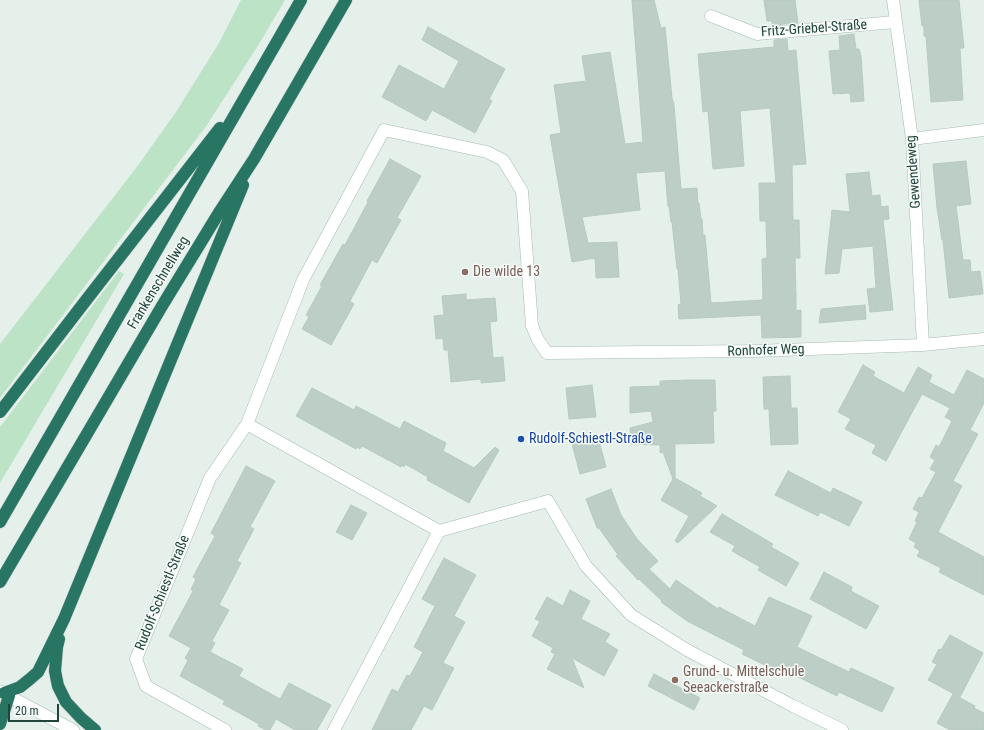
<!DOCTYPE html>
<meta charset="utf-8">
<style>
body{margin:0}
#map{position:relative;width:984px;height:730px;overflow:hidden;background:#e5f0eb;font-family:"Roboto Condensed",sans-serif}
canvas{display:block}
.scale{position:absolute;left:8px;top:704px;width:51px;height:18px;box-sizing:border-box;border:2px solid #21453a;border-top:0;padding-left:5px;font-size:12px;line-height:14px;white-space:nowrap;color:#21453a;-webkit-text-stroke:3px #f6fbf9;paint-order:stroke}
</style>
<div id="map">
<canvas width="984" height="730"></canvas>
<div class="scale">20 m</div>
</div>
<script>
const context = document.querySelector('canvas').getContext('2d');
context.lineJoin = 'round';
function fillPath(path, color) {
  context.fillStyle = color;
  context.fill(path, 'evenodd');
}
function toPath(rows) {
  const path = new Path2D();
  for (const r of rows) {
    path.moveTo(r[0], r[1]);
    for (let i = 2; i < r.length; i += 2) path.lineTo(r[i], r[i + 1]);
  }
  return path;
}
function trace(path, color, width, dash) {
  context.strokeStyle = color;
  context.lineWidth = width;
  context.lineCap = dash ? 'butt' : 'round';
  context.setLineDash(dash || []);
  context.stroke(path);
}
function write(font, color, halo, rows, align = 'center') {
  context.font = font + ' "Roboto Condensed",sans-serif';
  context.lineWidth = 3;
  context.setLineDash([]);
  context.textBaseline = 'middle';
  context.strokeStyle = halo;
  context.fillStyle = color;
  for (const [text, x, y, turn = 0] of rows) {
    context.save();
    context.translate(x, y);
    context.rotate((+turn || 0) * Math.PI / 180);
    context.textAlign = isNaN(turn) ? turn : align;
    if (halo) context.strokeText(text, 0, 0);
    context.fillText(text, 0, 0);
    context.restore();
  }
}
const green = toPath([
 [241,0,285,0,259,44,207,125,0,398,0,344,136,168,176,112,219,43],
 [119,271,124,274,0,483,0,427]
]);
const building = toPath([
 [632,0,654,0,661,28,665,27,672,98,674,105,681,189,697,188,698,204,699,203,701,219,702,219,703,235,705,235,711,303,763,300,762,259,767,258,766,221,760,221,759,183,776,183,770,108,740,111,744,166,713,169,708,111,703,112,698,54,774,47,774,40,787,39,788,51,796,50,806,164,792,165,793,220,799,220,800,258,795,258,796,295,796,311,801,310,801,337,762,338,761,315,679,319,678,305,681,304,678,269,677,269,672,222,671,222,669,206,668,206,665,171,636,173,640,210,582,217,588,243,617,242,619,277,596,278,595,258,572,262,550,135,561,133,554,85,586,81,582,56,610,52,625,144,643,142,632,0],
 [764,0,795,0,798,23,772,25,772,21,767,21,764,0],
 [919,0,959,0,964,48,960,48,963,100,931,102,926,36,924,36,924,26,922,26,919,0],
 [428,27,505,69,489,99,492,101,475,133,432,110,426,121,382,97,399,65,444,89,459,61,422,40,428,27],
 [854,34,856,49,859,49,861,56,864,101,851,102,850,93,833,94,829,51,840,50,839,36,854,34],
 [390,159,421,176,397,218,401,220,377,263,372,260,350,301,354,304,331,345,302,329,309,317,306,315,322,286,320,285,343,244,345,245,368,202,367,201,390,159],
 [966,161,971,204,956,206,963,260,970,260,971,272,980,271,983,294,949,298,943,240,942,240,937,208,933,164,966,161],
 [869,172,872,196,880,195,881,207,888,206,889,219,883,220,893,310,870,312,867,289,876,288,873,246,842,249,839,273,825,274,832,210,850,212,846,174,869,172],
 [466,294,466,300,495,298,497,321,490,322,493,358,503,357,505,381,481,383,481,379,451,382,448,350,444,350,443,338,436,339,434,316,444,315,442,296,466,294],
 [865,305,866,319,819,323,821,309,865,305],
 [863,365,875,372,873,376,904,393,918,367,932,375,929,382,954,395,967,370,984,379,984,403,970,430,978,434,953,481,962,486,938,532,984,557,984,595,939,572,941,568,917,556,920,551,914,547,916,543,909,539,917,522,915,521,919,512,913,509,919,497,922,498,936,472,930,469,935,460,930,457,936,445,939,447,952,421,945,417,950,408,922,394,886,461,872,453,876,445,845,429,851,419,838,412,863,365],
 [790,376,791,408,797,408,798,444,771,445,769,409,764,409,763,377,790,376],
 [688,380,715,380,716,411,713,411,714,443,675,444,675,478,702,493,700,496,717,506,678,543,675,541,689,516,661,500,673,479,663,452,660,453,660,445,631,444,630,428,653,422,651,411,630,413,630,387,660,386,660,381,688,380],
 [592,385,596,417,569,419,566,388,592,385],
 [312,388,354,410,356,406,400,429,404,421,446,443,443,451,474,468,495,447,499,450,469,503,427,480,428,477,405,464,404,467,402,465,401,467,362,446,360,449,357,447,356,449,296,416,312,388],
 [598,437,606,467,580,474,572,444,598,437],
 [246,466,275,481,250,527,254,529,237,561,241,563,219,605,229,610,212,641,215,643,210,652,243,669,239,676,280,699,289,683,331,705,317,730,295,730,276,719,270,730,266,730,258,726,259,724,223,704,225,701,180,676,188,660,185,658,191,648,169,636,193,591,191,589,196,579,193,577,215,536,211,533,246,466],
 [788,471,831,493,833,488,862,502,849,526,820,512,818,516,775,495,788,471],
 [611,489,621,515,637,539,658,561,649,569,670,589,676,580,718,609,719,607,755,626,769,597,812,616,797,647,849,672,851,668,894,688,882,712,839,692,837,696,786,671,783,676,770,670,771,668,742,654,744,650,687,621,661,602,662,601,639,579,638,580,616,556,618,555,599,528,597,528,586,499,611,489],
 [351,505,367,513,352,540,336,532,351,505],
 [722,514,773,544,771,547,799,563,786,586,758,570,760,567,732,551,735,546,710,532,722,514],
 [444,558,476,575,454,616,465,622,443,663,454,668,432,710,424,706,411,730,372,730,392,689,398,692,407,675,410,676,423,652,414,647,435,606,422,599,444,558],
 [824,572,852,587,851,591,879,606,866,629,810,599,824,572],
 [570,590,590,601,581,619,610,634,605,642,618,650,604,676,572,658,584,688,547,669,555,654,551,652,553,648,532,636,540,621,535,619,547,597,563,606,570,590],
 [950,635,983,653,960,697,928,680,937,664,932,662,939,649,941,650,950,635],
 [654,674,700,698,694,710,648,686,654,674],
 [953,694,975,706,974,708,984,713,984,730,950,730,937,723,953,694]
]);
const minor = toPath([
 [893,0,912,139,923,345],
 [711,16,757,34,895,22],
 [912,139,984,130],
 [247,424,439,531,548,501,586,566,631,615,687,650,793,706,842,730],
 [225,730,146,686,136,659,210,478,247,424,303,280,384,130,487,152,503,160,522,191,532,326,538,340,547,353,754,351,923,345,984,339],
 [334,730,439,531]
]);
const secondary = toPath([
 [1,692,73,730]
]);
const motorway = toPath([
 [0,412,87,299,220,128],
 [0,522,301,0],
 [0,582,162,306,220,211,254,159,346,0],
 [59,639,57,647,55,671,58,686,66,702,81,718,95,730],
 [4,693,20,687,30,679,38,672,64,619,243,185],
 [0,724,9,696]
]);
const markers = [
 [465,272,4,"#8d6e63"],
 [521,439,4,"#1a4fb4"],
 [675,680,4,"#8d6e63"]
];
const streetNames = [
 ["Fritz-Griebel-Straße",814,29,-4],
 ["Gewendeweg",914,172,-94],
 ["Frankenschnellweg",159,283,-59],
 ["Ronhofer Weg",766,351,-2],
 ["Rudolf-Schiestl-Straße",163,593,-68]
];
const educationNames = [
 ["Die wilde 13",473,272],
 ["Grund- u. Mittelschule",683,672],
 ["Seeackerstraße",683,688]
];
const transitNames = [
 ["Rudolf-Schiestl-Straße",529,439]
];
fillPath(green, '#bce3c5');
fillPath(building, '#bdcec6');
trace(building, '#b6cac2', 1);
trace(minor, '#a6b9b2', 13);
trace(secondary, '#a2bdb3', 13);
trace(motorway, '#c1cbc8', 13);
trace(minor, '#fff', 12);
trace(secondary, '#fff', 12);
trace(motorway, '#297563', 12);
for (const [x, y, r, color] of markers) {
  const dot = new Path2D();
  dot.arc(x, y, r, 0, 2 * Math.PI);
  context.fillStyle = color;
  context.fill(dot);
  trace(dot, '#f6fbf9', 1.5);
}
write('14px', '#21453a', '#f6fbf9', streetNames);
write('14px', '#785e54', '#f6fbf9', educationNames, 'left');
write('14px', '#164399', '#f6fbf9', transitNames, 'left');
</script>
